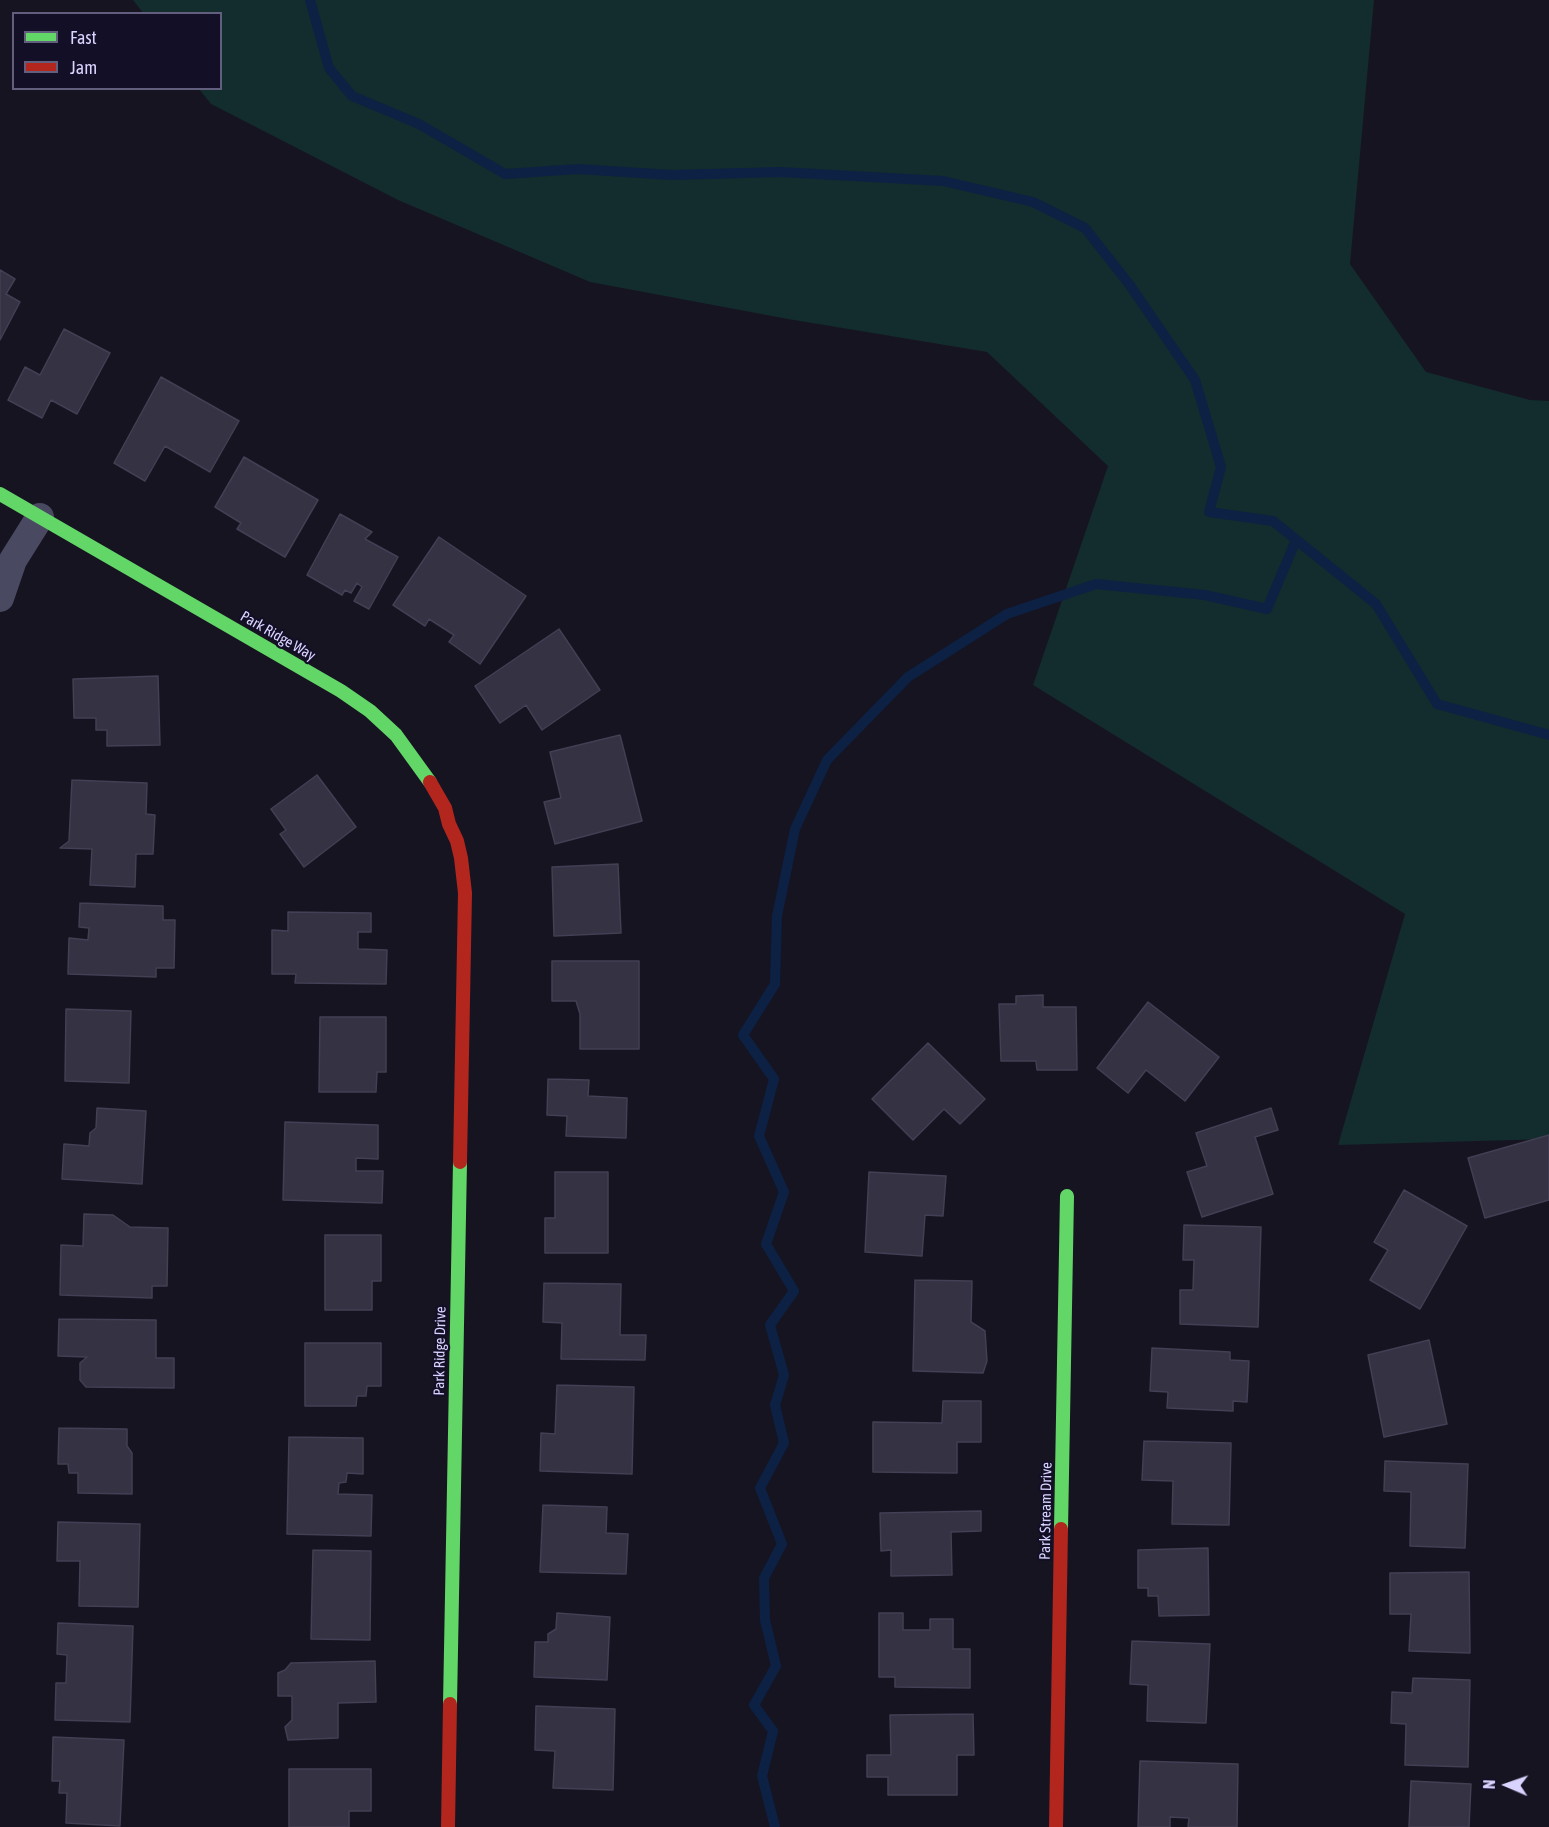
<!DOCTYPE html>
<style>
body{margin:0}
#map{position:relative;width:1549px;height:1827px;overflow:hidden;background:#161421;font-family:"Asap Condensed",sans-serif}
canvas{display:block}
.legend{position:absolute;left:12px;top:12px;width:210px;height:78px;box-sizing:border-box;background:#130f26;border:2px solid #625e7d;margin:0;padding:8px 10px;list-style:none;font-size:18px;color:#d9d4ff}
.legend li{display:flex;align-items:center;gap:12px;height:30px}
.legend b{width:30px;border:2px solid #625e7d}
.north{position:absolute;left:1477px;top:1755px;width:60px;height:60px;-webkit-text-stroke:4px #130f26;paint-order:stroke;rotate:272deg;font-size:16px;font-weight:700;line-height:24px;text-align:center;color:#d9d4ff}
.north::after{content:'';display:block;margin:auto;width:21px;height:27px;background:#d9d4ff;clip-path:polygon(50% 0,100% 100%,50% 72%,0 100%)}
</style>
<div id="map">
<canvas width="1549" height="1827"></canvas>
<ul class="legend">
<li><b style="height:8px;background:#63d668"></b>Fast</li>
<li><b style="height:8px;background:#b3261e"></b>Jam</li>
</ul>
<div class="north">N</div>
</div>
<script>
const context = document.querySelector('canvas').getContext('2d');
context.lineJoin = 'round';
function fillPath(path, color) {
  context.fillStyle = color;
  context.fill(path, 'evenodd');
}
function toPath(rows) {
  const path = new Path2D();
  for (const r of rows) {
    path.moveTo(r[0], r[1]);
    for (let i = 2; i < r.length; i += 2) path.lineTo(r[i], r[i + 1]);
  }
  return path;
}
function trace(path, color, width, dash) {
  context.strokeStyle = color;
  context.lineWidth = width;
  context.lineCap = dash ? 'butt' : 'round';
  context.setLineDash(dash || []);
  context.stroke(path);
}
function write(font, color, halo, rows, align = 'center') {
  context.font = font + ' "Asap Condensed",sans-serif';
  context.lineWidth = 4.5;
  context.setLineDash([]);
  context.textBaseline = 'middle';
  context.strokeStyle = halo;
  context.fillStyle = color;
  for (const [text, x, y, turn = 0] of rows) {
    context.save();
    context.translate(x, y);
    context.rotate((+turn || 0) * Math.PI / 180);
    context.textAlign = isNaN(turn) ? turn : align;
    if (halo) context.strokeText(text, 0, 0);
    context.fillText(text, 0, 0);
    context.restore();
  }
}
const green = toPath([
 [133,0,1374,0,1350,264,1426,372,1530,400,1549,401,1549,1139,1338,1145,1405,914,1033,685,1108,466,987,352,788,319,590,282,398,200,211,104,199,89,220,88,220,14,143,13]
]);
const stream = toPath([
 [310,0,329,68,352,96,419,124,505,174,578,169,672,175,780,172,943,181,1033,202,1085,228,1129,284,1195,380,1221,467,1209,512,1273,521,1376,604,1437,704,1549,735],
 [775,1827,762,1776,773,1731,754,1705,776,1666,765,1620,764,1578,782,1544,760,1488,784,1443,775,1405,784,1375,770,1325,794,1291,766,1244,784,1192,759,1136,774,1079,743,1035,775,984,777,916,795,829,827,760,908,677,1007,614,1096,584,1205,595,1267,609,1296,540]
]);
const building = toPath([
 [0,270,15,279,6,294,20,302,0,340,0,270],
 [64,329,110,353,77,414,51,400,42,418,8,400,25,367,40,375,64,329],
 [161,377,239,421,210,472,165,446,145,481,114,463,161,377],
 [244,457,318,500,285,557,237,529,241,523,215,507,244,457],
 [340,514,372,532,365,539,398,557,369,609,354,601,362,587,357,583,351,593,345,590,342,595,307,575,340,514],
 [439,537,526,596,480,664,449,642,454,635,429,619,425,626,393,605,439,537],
 [559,629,600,690,542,730,526,705,500,723,475,686,559,629],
 [158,676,160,745,107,746,107,730,96,730,96,718,74,718,73,679,158,676],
 [620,735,642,821,555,844,544,802,561,798,550,752,620,735],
 [317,775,356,827,304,867,280,834,286,830,271,809,317,775],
 [72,780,147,783,146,814,155,815,153,854,136,854,135,887,90,885,92,849,60,848,69,841,72,780],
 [618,864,621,933,554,936,552,867,618,864],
 [80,903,163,906,163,920,175,920,174,968,156,968,156,977,68,974,69,938,88,940,89,928,79,927,80,903],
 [288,912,371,913,371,932,358,932,358,949,387,950,386,984,295,983,296,974,272,974,272,930,288,931,288,912],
 [552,961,639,961,639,1049,580,1049,580,1014,576,1001,552,1001,552,961],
 [1043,995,1043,1007,1076,1007,1077,1070,1037,1070,1036,1061,1001,1061,999,1004,1016,1004,1016,996,1043,995],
 [1148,1002,1219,1057,1185,1101,1146,1070,1128,1093,1097,1068,1148,1002],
 [66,1009,131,1011,129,1083,65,1081,66,1009],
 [320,1017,386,1017,386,1072,377,1072,376,1092,319,1092,320,1017],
 [928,1043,985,1099,960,1124,944,1109,913,1140,872,1099,928,1043],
 [548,1079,589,1080,588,1096,627,1098,626,1138,566,1136,567,1116,547,1115,548,1079],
 [97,1108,146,1111,142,1184,62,1179,64,1144,89,1146,90,1133,96,1128,97,1108],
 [1271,1108,1278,1130,1255,1137,1273,1194,1202,1217,1187,1172,1207,1166,1196,1133,1271,1108],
 [285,1122,378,1125,378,1159,356,1158,356,1171,383,1171,382,1203,283,1200,285,1122],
 [1549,1135,1549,1200,1485,1218,1468,1158,1549,1135],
 [555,1172,608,1172,608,1253,545,1253,545,1218,555,1218,555,1172],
 [869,1172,946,1176,943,1216,925,1215,922,1256,865,1252,869,1172],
 [1404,1190,1467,1226,1420,1309,1370,1280,1388,1250,1374,1242,1404,1190],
 [84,1214,113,1215,130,1227,168,1228,167,1286,152,1286,152,1298,60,1295,61,1245,83,1246,84,1214],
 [1184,1225,1261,1227,1258,1327,1180,1324,1180,1290,1193,1290,1194,1260,1183,1260,1184,1225],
 [325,1235,381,1235,381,1281,372,1281,372,1310,325,1310,325,1235],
 [915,1280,972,1281,971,1322,985,1331,987,1361,983,1373,913,1371,915,1280],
 [544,1283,621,1284,620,1335,646,1335,645,1360,561,1359,562,1323,543,1322,544,1283],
 [59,1319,156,1320,156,1358,174,1358,174,1388,86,1387,80,1380,80,1363,87,1357,58,1356,59,1319],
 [1429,1340,1447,1424,1384,1437,1368,1355,1429,1340],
 [305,1343,381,1343,381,1386,367,1386,366,1396,357,1396,356,1406,305,1406,305,1343],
 [1152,1348,1230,1352,1230,1360,1249,1361,1247,1402,1233,1401,1233,1411,1167,1408,1168,1392,1150,1391,1152,1348],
 [557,1385,634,1387,632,1474,540,1471,541,1433,555,1434,557,1385],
 [943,1401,981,1401,981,1442,957,1442,957,1473,873,1472,873,1422,942,1423,943,1401],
 [59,1428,127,1429,127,1446,132,1453,132,1494,78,1493,78,1473,69,1473,68,1464,58,1464,59,1428],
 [289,1437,363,1438,363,1474,347,1473,346,1482,339,1483,338,1494,372,1495,371,1536,287,1534,289,1437],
 [1144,1441,1231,1443,1229,1525,1172,1524,1173,1481,1142,1480,1144,1441],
 [1385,1461,1468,1464,1465,1548,1410,1546,1411,1492,1384,1491,1385,1461],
 [543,1505,607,1507,606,1533,628,1534,626,1574,540,1572,543,1505],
 [981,1511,981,1531,951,1532,952,1575,891,1576,891,1550,881,1551,880,1513,981,1511],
 [58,1522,140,1524,138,1607,79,1606,80,1561,57,1561,58,1522],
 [1208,1548,1209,1615,1159,1616,1158,1596,1148,1596,1148,1588,1138,1588,1138,1550,1208,1548],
 [313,1550,371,1551,370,1640,311,1639,313,1550],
 [1469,1572,1470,1653,1409,1651,1411,1614,1390,1614,1390,1573,1469,1572],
 [557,1613,610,1617,607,1680,534,1677,535,1642,548,1642,548,1634,556,1629,557,1613],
 [879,1613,903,1613,903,1630,930,1630,930,1619,953,1619,953,1649,970,1649,970,1688,895,1687,895,1677,879,1677,879,1613],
 [58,1623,133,1626,130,1722,55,1720,56,1683,66,1683,67,1655,57,1654,58,1623],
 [1132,1641,1210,1644,1206,1723,1147,1721,1148,1685,1130,1684,1132,1641],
 [375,1661,376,1702,338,1703,338,1738,288,1740,285,1727,292,1720,292,1696,278,1696,278,1673,285,1670,291,1663,375,1661],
 [1413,1678,1470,1680,1468,1767,1405,1765,1406,1724,1391,1723,1392,1692,1412,1693,1413,1678],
 [536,1706,615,1709,613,1790,553,1788,555,1751,535,1750,536,1706],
 [973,1714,974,1755,957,1755,957,1795,888,1795,888,1777,867,1777,867,1755,891,1755,890,1715,973,1714],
 [53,1737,124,1740,120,1826,66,1823,67,1793,59,1793,60,1781,52,1781,53,1737],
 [1140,1761,1238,1764,1237,1827,1188,1827,1189,1818,1170,1817,1170,1827,1138,1827,1140,1761],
 [289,1769,371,1769,371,1811,349,1811,349,1827,289,1827,289,1769],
 [1411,1781,1471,1784,1469,1827,1409,1827,1411,1781]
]);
const street = toPath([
 [0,598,13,560,40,517]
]);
const fast = toPath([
 [0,494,341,691,370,711,396,735,430,782],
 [1061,1529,1067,1196],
 [450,1704,460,1162]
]);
const jam = toPath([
 [430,782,445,808,449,824,457,841,461,858,465,893,460,1162],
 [448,1827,450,1704],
 [1056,1827,1061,1529]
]);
const streetNames = [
 ["Park Ridge Way",278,636,30],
 ["Park Ridge Drive",440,1351,-89],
 ["Park Stream Drive",1046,1511,-89]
];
fillPath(green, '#132c2d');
trace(stream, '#0d2144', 10);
fillPath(building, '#343243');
trace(building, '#433f54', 1.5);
trace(street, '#4a4962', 28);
trace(fast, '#63d668', 14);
trace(jam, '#b3261e', 14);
write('15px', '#d9d4ff', '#130f26', streetNames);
</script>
